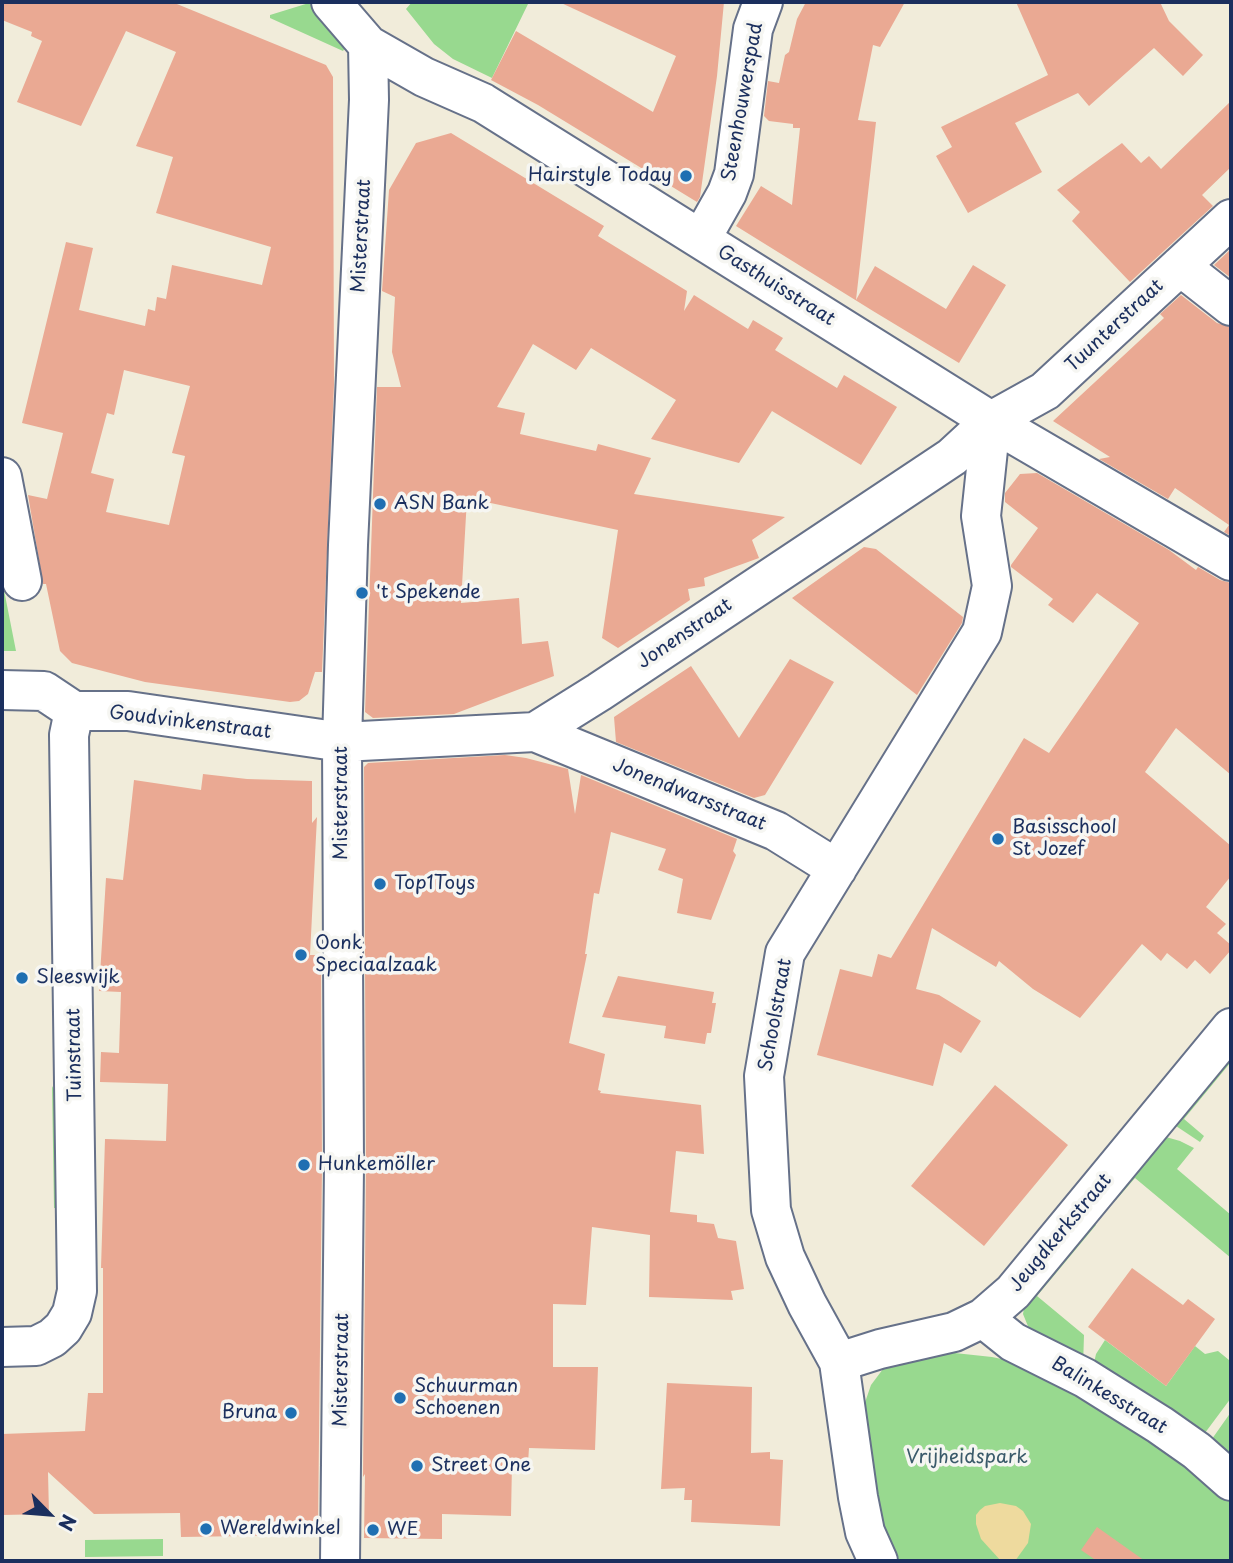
<!DOCTYPE html>
<meta charset="utf-8">
<style>
body{margin:0}
#map{position:relative;width:1233px;height:1563px;overflow:hidden;background:#f1ecda;font-family:"Playpen Sans",sans-serif}
canvas{display:block}
.frame{position:absolute;inset:0;border:4px solid #1b2f5e;pointer-events:none}
.north{position:absolute;left:14px;top:1479px;width:70px;height:70px;-webkit-text-stroke:5px #f6f6f2;paint-order:stroke;rotate:115deg;font-size:19px;font-weight:700;line-height:28px;text-align:center;color:#1b2f5e}
.north::after{content:'';display:block;margin:auto;width:24px;height:32px;background:#1b2f5e;clip-path:polygon(50% 0,100% 100%,50% 72%,0 100%)}
</style>
<div id="map">
<canvas width="1233" height="1563"></canvas>
<div class="frame"></div>
<div class="north">N</div>
</div>
<script>
const context = document.querySelector('canvas').getContext('2d');
context.lineJoin = 'round';
function fillPath(path, color) {
  context.fillStyle = color;
  context.fill(path, 'evenodd');
}
function toPath(rows) {
  const path = new Path2D();
  for (const r of rows) {
    path.moveTo(r[0], r[1]);
    for (let i = 2; i < r.length; i += 2) path.lineTo(r[i], r[i + 1]);
  }
  return path;
}
function trace(path, color, width, dash) {
  context.strokeStyle = color;
  context.lineWidth = width;
  context.lineCap = dash ? 'butt' : 'round';
  context.setLineDash(dash || []);
  context.stroke(path);
}
function write(font, color, halo, rows, align = 'center') {
  context.font = font + ' "Playpen Sans",sans-serif';
  context.lineWidth = 7;
  context.setLineDash([]);
  context.textBaseline = 'middle';
  context.strokeStyle = halo;
  context.fillStyle = color;
  for (const [text, x, y, turn = 0] of rows) {
    context.save();
    context.translate(x, y);
    context.rotate((+turn || 0) * Math.PI / 180);
    context.textAlign = isNaN(turn) ? turn : align;
    if (halo) context.strokeText(text, 0, 0);
    context.fillText(text, 0, 0);
    context.restore();
  }
}
const green = toPath([
 [412,2,522,2,528,4,492,78,453,59,434,44,406,9],
 [309,3,345,48,343,51,270,18,270,15],
 [2,590,4,590,16,651,2,651],
 [1231,1050,1231,1062,1184,1119,1204,1136,1200,1142,1170,1122],
 [52,1086,59,1099,61,1208,54,1208],
 [1159,1135,1180,1141,1194,1148,1177,1169,1231,1215,1231,1258,1135,1178,1116,1200,1109,1194],
 [1089,1218,1096,1225,1037,1296,1084,1335,1083,1367,1032,1336,1023,1314,1025,1302],
 [1105,1340,1166,1386,1195,1346,1205,1354,1218,1351,1229,1360,1231,1358,1231,1398,1199,1441,1092,1372,1096,1354],
 [936,1351,992,1357,1025,1364,1059,1377,1231,1496,1231,1561,898,1561,882,1532,861,1414,871,1385,886,1365],
 [1231,1412,1231,1465,1207,1446],
 [163,1539,163,1556,85,1557,85,1540]
]);
const sand = toPath([
 [1000,1503,1016,1506,1023,1511,1031,1524,1028,1543,1015,1561,1001,1561,981,1539,976,1524,976,1515,980,1510,985,1506]
]);
const building = toPath([
 [2,2,172,2,326,65,333,77,334,385,322,672,315,672,308,694,299,701,290,702,145,682,72,663,60,651,46,584,43,584,28,495,47,499,63,433,22,423,66,242,93,248,79,310,145,326,148,309,155,311,157,297,166,299,172,265,262,285,271,247,156,213,173,157,136,146,176,52,126,31,81,126,17,102,42,41,31,36,32,32,2,20],
 [124,370,190,386,172,453,185,456,169,525,106,512,114,479,91,473,107,413,114,415],
 [559,2,724,2,717,76,700,197,697,202,538,105,491,80,516,31,653,112,676,56],
 [806,2,905,2,880,47,873,45,858,120,876,122,856,300,875,266,946,309,973,265,1006,285,959,363,873,311,736,226,761,186,792,205,800,128,793,128,793,124,769,121,764,116,768,81,779,83,785,55,789,52,797,19],
 [1016,2,1160,2,1169,21,1203,55,1183,76,1154,48,1089,106,1078,93,1015,123,1042,172,968,213,936,156,952,147,941,127,1048,75],
 [1231,101,1231,167,1202,195,1213,206,1130,282,1072,221,1080,212,1057,190,1122,143,1141,163,1149,156,1161,169],
 [451,133,604,226,598,236,687,291,684,311,694,295,748,329,753,320,783,338,775,350,837,388,844,375,897,407,861,465,772,411,739,463,651,439,676,400,591,348,576,370,533,344,497,407,525,413,520,434,596,451,598,444,651,458,634,494,785,517,752,540,759,558,704,578,705,586,688,589,690,600,618,648,602,638,618,530,467,498,461,603,519,598,522,644,548,641,554,676,454,714,373,718,365,712,377,387,401,387,392,352,395,297,382,291,389,190,416,143],
 [1231,249,1231,278,1214,265],
 [1181,295,1217,323,1231,327,1231,536,1224,532,1229,525,1175,488,1168,499,1099,459,1110,457,1053,421,1164,318,1160,314],
 [1037,473,1169,550,1196,570,1198,567,1220,580,1231,583,1231,775,1176,728,1145,772,1231,846,1231,876,1206,907,1226,924,1217,933,1231,945,1231,950,1210,974,1195,960,1187,969,1167,953,1161,961,1142,944,1080,1018,1033,989,999,961,996,967,932,928,916,989,939,995,981,1021,961,1053,944,1043,933,1086,817,1055,840,969,872,977,878,954,891,958,1024,738,1049,753,1139,623,1097,593,1073,623,1048,605,1053,599,1011,567,1011,565,1038,528,1005,502,1005,493,1020,474],
 [864,547,876,549,963,617,962,623,917,695,792,598],
 [790,659,834,682,765,795,754,798,616,742,614,717,691,666,739,738],
 [505,755,526,758,568,769,575,814,581,775,737,839,733,851,736,855,711,920,677,913,683,879,658,870,666,849,611,832,599,894,594,893,585,954,587,954,569,1043,605,1054,598,1090,601,1091,600,1093,701,1105,704,1154,676,1151,670,1212,697,1215,697,1222,714,1224,718,1238,736,1241,744,1289,731,1291,733,1300,649,1297,650,1235,592,1227,586,1305,553,1304,553,1367,598,1367,595,1450,529,1448,528,1463,512,1463,511,1516,442,1514,442,1539,364,1538,365,1474,363,1477,366,1166,364,767,368,763],
 [203,774,247,779,312,781,312,823,317,817,310,955,321,955,322,1166,318,1527,311,1535,181,1537,180,1513,94,1514,48,1472,49,1514,2,1515,2,1434,85,1431,88,1393,103,1393,103,1268,101,1268,105,1139,166,1141,168,1084,100,1082,101,1052,119,1053,121,992,99,991,106,878,123,880,134,780,201,790],
 [618,976,714,992,712,1003,716,1003,711,1033,707,1033,705,1044,664,1038,666,1026,602,1017],
 [995,1085,1068,1145,984,1246,911,1186],
 [1132,1268,1183,1305,1188,1299,1215,1319,1166,1386,1088,1327],
 [667,1383,752,1387,751,1453,770,1452,770,1459,783,1460,780,1526,691,1522,692,1500,684,1500,685,1488,661,1489],
 [1097,1527,1145,1561,1097,1561,1081,1550]
]);
const minor = toPath([
 [331,2,368,45,424,77,483,103,991,421,1231,561],
 [701,239,727,193,734,174,753,29,763,2],
 [1180,266,1231,306],
 [2,477,22,581],
 [2,690,44,691,74,711,128,711,342,742,535,732,599,692,952,457,991,421,1045,391,1231,219],
 [535,732,776,831,837,869],
 [983,1318,1013,1342,1085,1378,1160,1425,1197,1451,1231,1481],
 [2,1347,36,1346,52,1338,63,1328,72,1313,77,1291,69,735,74,711],
 [839,1362,880,1349,954,1332,983,1318,1013,1292,1231,1028],
 [340,1561,344,1166,342,742,348,545,369,100,368,45],
 [878,1561,865,1532,858,1497,839,1362,807,1304,785,1257,771,1210,764,1076,785,953,982,632,992,586,981,516,991,421]
]);
const markers = [
 [686,176,7,"#1f6fb2"],
 [380,504,7,"#1f6fb2"],
 [362,593,7,"#1f6fb2"],
 [998,839,7,"#1f6fb2"],
 [380,884,7,"#1f6fb2"],
 [301,955,7,"#1f6fb2"],
 [22,978,7,"#1f6fb2"],
 [304,1165,7,"#1f6fb2"],
 [400,1398,7,"#1f6fb2"],
 [291,1413,7,"#1f6fb2"],
 [417,1466,7,"#1f6fb2"],
 [206,1529,7,"#1f6fb2"],
 [373,1530,7,"#1f6fb2"]
];
const streetNames = [
 ["Steenhouwerspad",743,102,-80],
 ["Misterstraat",362,236,-87],
 ["Gasthuisstraat",776,286,32],
 ["Tuunterstraat",1115,326,-43],
 ["Jonenstraat",685,634,-34],
 ["Goudvinkenstraat",190,723,7],
 ["Jonendwarsstraat",689,795,22],
 ["Misterstraat",342,803,-90],
 ["Schoolstraat",776,1015,-80],
 ["Tuinstraat",75,1055,-91],
 ["Jeugdkerkstraat",1061,1233,-50],
 ["Misterstraat",342,1370,-89],
 ["Balinkesstraat",1109,1396,31]
];
const poiNames = [
 ["Hairstyle Today",672,176,"right"],
 ["ASN Bank",394,504],
 ["'t Spekende",376,593],
 ["Basisschool",1012,828],
 ["St Jozef",1012,850],
 ["Top1Toys",394,884],
 ["Oonk",315,944],
 ["Speciaalzaak",315,966],
 ["Sleeswijk",36,978],
 ["Hunkemöller",318,1165],
 ["Schuurman",414,1387],
 ["Schoenen",414,1409],
 ["Bruna",277,1413,"right"],
 ["Street One",431,1466],
 ["Wereldwinkel",220,1529],
 ["WE",387,1530]
];
const parkNames = [
 ["Vrijheidspark",967,1458]
];
fillPath(green, '#98d98f');
fillPath(sand, '#eeda9e');
fillPath(building, '#eaa993');
trace(minor, '#667189', 42);
trace(minor, '#fff', 38);
for (const [x, y, r, color] of markers) {
  const dot = new Path2D();
  dot.arc(x, y, r, 0, 2 * Math.PI);
  context.fillStyle = color;
  context.fill(dot);
  trace(dot, '#f6f6f2', 2.5);
}
write('19px', '#1b2f5e', '#f6f6f2', streetNames);
write('19px', '#1b2f5e', '#f6f6f2', poiNames, 'left');
write('19px', '#3a5a6a', '#f6f6f2', parkNames);
</script>
